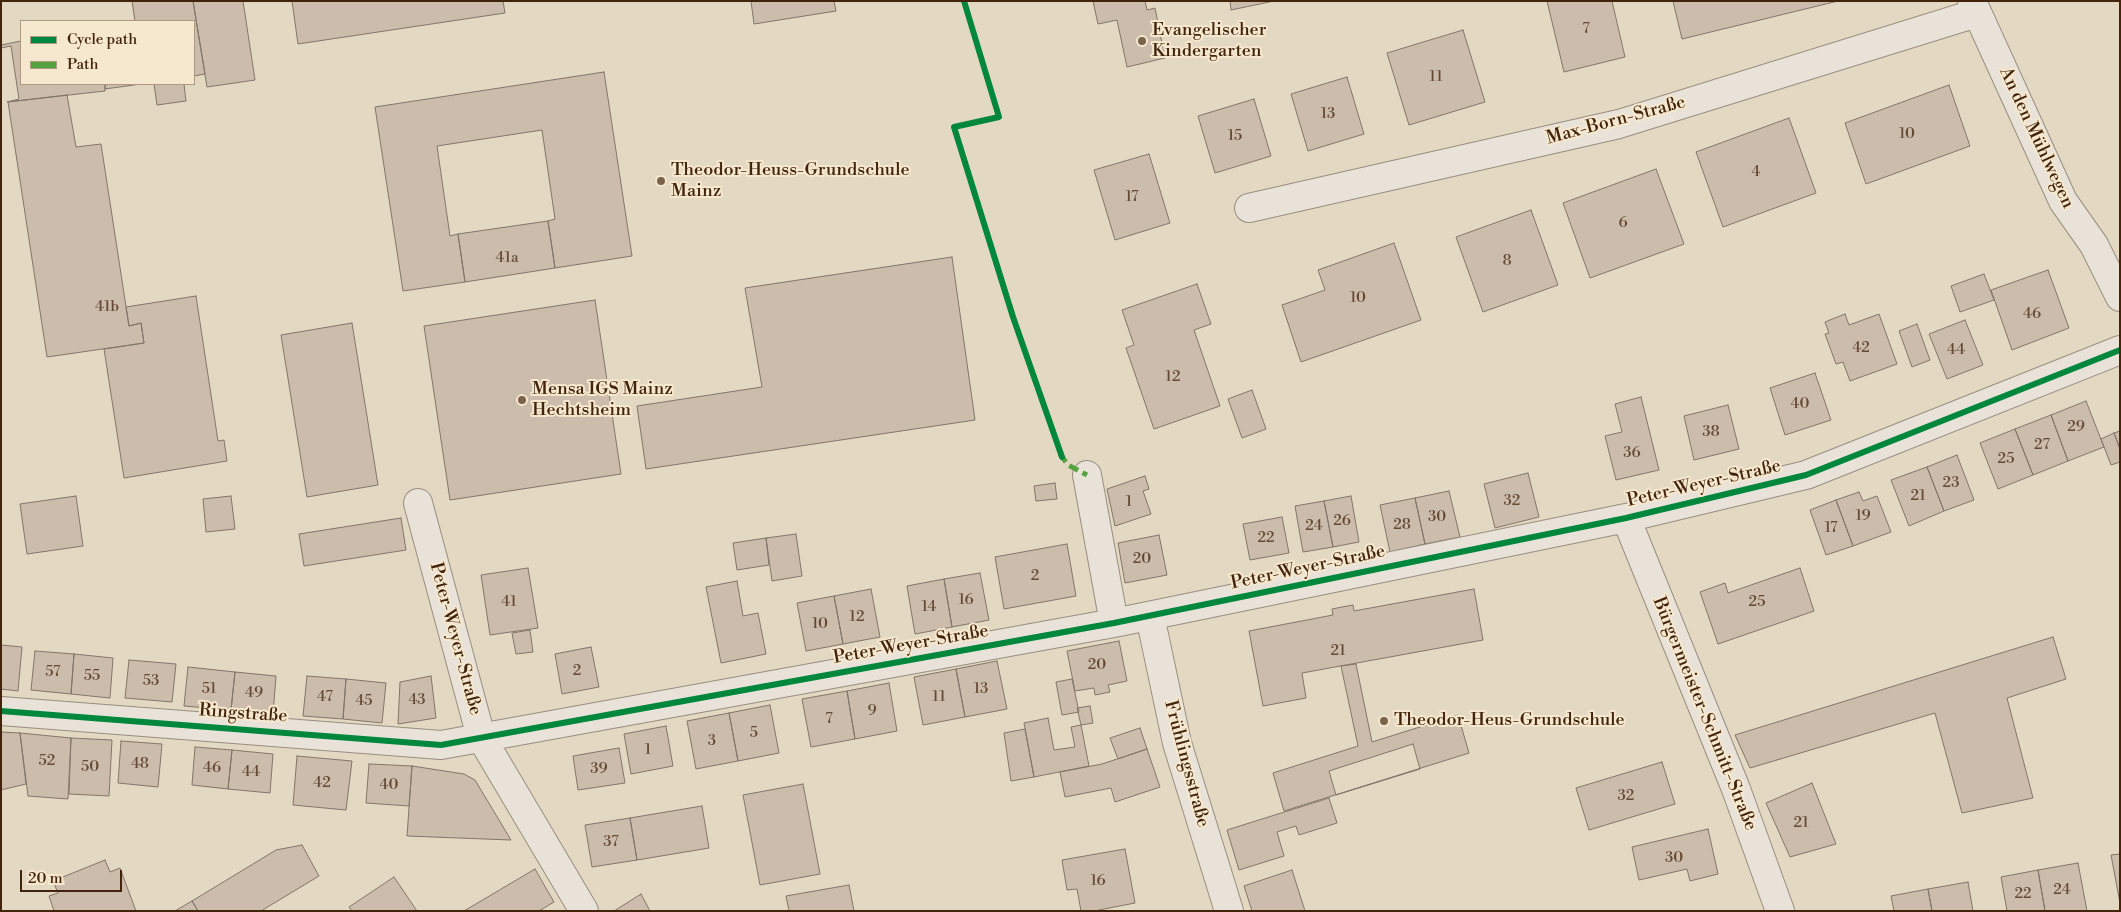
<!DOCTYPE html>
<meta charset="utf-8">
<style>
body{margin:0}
#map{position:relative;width:2121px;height:912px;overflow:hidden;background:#e3d8c2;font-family:"Libre Bodoni",serif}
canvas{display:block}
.frame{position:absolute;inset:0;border:2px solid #42240c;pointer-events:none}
.legend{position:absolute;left:20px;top:20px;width:175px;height:65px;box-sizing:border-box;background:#f6e8cf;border:1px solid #ae9a81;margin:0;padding:6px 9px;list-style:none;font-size:15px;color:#42240c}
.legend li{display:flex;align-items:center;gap:10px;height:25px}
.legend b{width:25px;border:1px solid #ae9a81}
.scale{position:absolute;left:20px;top:870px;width:102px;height:22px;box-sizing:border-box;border:2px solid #42240c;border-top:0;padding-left:6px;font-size:15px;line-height:18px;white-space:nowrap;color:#42240c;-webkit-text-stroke:4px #f6e8cf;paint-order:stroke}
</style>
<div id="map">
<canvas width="2121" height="912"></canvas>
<div class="frame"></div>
<ul class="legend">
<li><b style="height:6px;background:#00873e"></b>Cycle path</li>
<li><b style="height:6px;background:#55a33e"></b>Path</li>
</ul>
<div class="scale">20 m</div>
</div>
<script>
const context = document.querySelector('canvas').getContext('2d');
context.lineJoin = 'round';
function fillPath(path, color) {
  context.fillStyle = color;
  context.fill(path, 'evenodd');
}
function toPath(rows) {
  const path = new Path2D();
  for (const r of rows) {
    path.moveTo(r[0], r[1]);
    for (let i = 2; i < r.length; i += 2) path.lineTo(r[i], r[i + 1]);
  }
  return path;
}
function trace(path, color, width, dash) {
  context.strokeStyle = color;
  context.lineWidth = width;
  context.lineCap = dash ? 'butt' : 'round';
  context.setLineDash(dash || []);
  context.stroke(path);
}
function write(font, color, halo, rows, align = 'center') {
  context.font = font + ' "Libre Bodoni",serif';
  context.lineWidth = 4;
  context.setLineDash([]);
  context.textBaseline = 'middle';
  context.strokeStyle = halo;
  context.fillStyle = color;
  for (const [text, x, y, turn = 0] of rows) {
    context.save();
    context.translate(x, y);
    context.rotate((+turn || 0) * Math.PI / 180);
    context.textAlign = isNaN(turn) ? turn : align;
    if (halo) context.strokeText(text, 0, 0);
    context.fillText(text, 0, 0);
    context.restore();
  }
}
const building = toPath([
 [132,1,193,1,205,74,194,76,194,21,135,21,132,1],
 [193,1,243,1,255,80,207,87,193,1],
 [292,1,503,1,505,13,298,44,292,1],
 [751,1,834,1,836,11,754,24,751,1],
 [1093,1,1145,1,1147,10,1155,8,1165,58,1127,67,1117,20,1098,24,1093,1],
 [1230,1,1274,1,1231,10,1230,1],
 [1547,1,1612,1,1625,57,1564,72,1547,1],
 [1673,1,1838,1,1682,39,1673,1],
 [1463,30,1485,102,1409,125,1387,53,1463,30],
 [21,41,21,84,105,84,105,91,7,102,19,99,11,46,1,48,1,45,21,41],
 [604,72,632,256,555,268,548,221,555,219,542,130,437,146,450,236,458,234,465,282,403,291,375,107,604,72],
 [1347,77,1364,134,1308,151,1291,94,1347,77],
 [105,84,141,84,105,89,105,84],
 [154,84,184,84,186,101,157,105,154,84],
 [1949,85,1970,146,1866,184,1845,123,1949,85],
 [67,95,76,147,101,144,129,326,141,323,144,343,47,357,8,102,67,95],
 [1254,99,1271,156,1215,173,1198,116,1254,99],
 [1789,118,1816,193,1723,227,1696,152,1789,118],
 [1149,154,1170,223,1115,240,1094,170,1149,154],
 [1656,169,1684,244,1590,278,1563,203,1656,169],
 [1531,210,1558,285,1483,312,1456,237,1531,210],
 [548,221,555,268,465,282,458,234,548,221],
 [1394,243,1421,320,1301,362,1282,305,1325,290,1318,270,1394,243],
 [952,257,975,420,646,469,637,406,762,387,745,288,952,257],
 [2048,270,2069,328,2012,350,1991,290,2048,270],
 [1984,274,1994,300,1960,312,1951,286,1984,274],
 [1197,284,1211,324,1194,330,1220,406,1154,429,1126,348,1134,345,1122,310,1197,284],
 [196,296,218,441,224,440,227,461,124,478,104,349,144,343,141,323,129,326,126,307,196,296],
 [595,300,621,474,450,500,424,326,595,300],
 [1845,314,1849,325,1879,314,1897,364,1850,381,1843,362,1836,364,1825,334,1829,333,1825,322,1845,314],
 [1965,320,1983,365,1947,379,1929,334,1965,320],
 [352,323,378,485,307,497,281,335,352,323],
 [1917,324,1930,360,1912,367,1899,331,1917,324],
 [1815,373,1831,420,1785,435,1770,388,1815,373],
 [1252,390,1266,429,1242,438,1228,399,1252,390],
 [1641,397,1659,470,1616,480,1605,436,1622,432,1615,404,1641,397],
 [2086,401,2104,447,2068,461,2051,415,2086,401],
 [1728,405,1739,449,1694,460,1684,416,1728,405],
 [2051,415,2068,461,2033,475,2015,429,2051,415],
 [2015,429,2033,475,1998,489,1980,443,2015,429],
 [2120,431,2120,449,2114,433,2120,431],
 [2114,433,2120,449,2120,462,2111,465,2101,439,2114,433],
 [1957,455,1974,500,1944,511,1927,467,1957,455],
 [1927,467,1944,511,1909,526,1891,480,1927,467],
 [1528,473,1539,517,1495,528,1484,484,1528,473],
 [1145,476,1149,489,1143,491,1151,514,1115,526,1107,489,1145,476],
 [1055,483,1057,499,1036,501,1034,486,1055,483],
 [1449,491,1460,537,1425,544,1415,498,1449,491],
 [1859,492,1863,501,1877,496,1891,532,1853,546,1836,500,1859,492],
 [76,496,83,546,27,554,20,504,76,496],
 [231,496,235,529,206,532,203,499,231,496],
 [1351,496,1359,542,1333,547,1324,501,1351,496],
 [1415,498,1425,544,1390,552,1380,505,1415,498],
 [1836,500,1853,546,1826,555,1810,510,1836,500],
 [1324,501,1333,547,1303,552,1295,506,1324,501],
 [1282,517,1289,553,1250,560,1243,524,1282,517],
 [401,518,406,550,304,566,299,534,401,518],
 [796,534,802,576,772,581,766,538,796,534],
 [1159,535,1167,575,1125,583,1118,543,1159,535],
 [766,538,769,565,737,570,733,543,766,538],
 [1067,544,1076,596,1004,609,995,557,1067,544],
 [528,568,538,628,490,635,481,575,528,568],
 [1800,568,1814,611,1718,644,1700,592,1725,583,1728,593,1800,568],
 [980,573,989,620,952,627,944,579,980,573],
 [944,579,952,627,915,634,907,586,944,579],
 [737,581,743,616,758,613,766,654,721,663,706,587,737,581],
 [871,589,880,637,843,644,834,596,871,589],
 [1474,589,1483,640,1302,673,1306,698,1263,706,1249,631,1333,615,1332,609,1342,607,1353,605,1354,611,1474,589],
 [834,596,843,644,806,651,797,603,834,596],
 [530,630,533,652,516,654,512,633,530,630],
 [2053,637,2066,679,2007,698,2033,798,1962,813,1935,713,1750,768,1735,735,2053,637],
 [1119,641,1127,681,1108,685,1110,692,1095,695,1094,688,1075,691,1067,651,1119,641],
 [1,645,22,647,18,691,1,689,1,645],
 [591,647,599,687,562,694,555,654,591,647],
 [35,651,74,654,71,694,31,690,35,651],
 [74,654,113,658,110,698,71,694,74,654],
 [129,660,176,664,172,702,125,698,129,660],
 [997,661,1007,709,965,717,956,669,997,661],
 [1356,664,1372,742,1458,715,1469,753,1284,811,1273,773,1358,746,1341,666,1356,664],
 [188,667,235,672,231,710,184,706,188,667],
 [956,669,965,717,923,725,914,677,956,669],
 [235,672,276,676,273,714,231,710,235,672],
 [307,676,346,679,343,719,303,716,307,676],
 [431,676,436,718,398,724,400,682,431,676],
 [346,679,386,683,382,723,343,719,346,679],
 [1072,679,1079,712,1062,715,1056,682,1072,679],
 [889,683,897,731,855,739,847,691,889,683],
 [847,691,855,739,811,747,802,699,847,691],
 [770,705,779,753,738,761,729,713,770,705],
 [1090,706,1093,723,1081,725,1077,708,1090,706],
 [729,713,738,761,696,769,687,721,729,713],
 [1048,718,1054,750,1075,747,1071,727,1081,725,1089,766,1034,777,1024,723,1048,718],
 [666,726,673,766,631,774,624,734,666,726],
 [1140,728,1147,749,1118,759,1110,738,1140,728],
 [1025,729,1034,777,1011,781,1004,733,1025,729],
 [1,732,20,733,26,784,1,790,1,732],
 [20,733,71,738,68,799,28,796,20,733],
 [71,738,112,740,109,796,69,794,71,738],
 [121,741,162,744,158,787,118,783,121,741],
 [1413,744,1420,769,1336,795,1329,771,1413,744],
 [195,747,232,750,228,789,192,785,195,747],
 [619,748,625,783,578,790,573,756,619,748],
 [1147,749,1160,787,1115,802,1111,788,1065,797,1060,772,1102,764,1147,749],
 [232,750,273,754,270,793,228,789,232,750],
 [297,756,352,761,346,810,293,805,297,756],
 [1662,762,1675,804,1589,830,1576,788,1662,762],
 [369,764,412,766,409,806,366,803,369,764],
 [412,766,464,774,475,780,511,840,407,836,412,766],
 [1812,783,1836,844,1790,857,1766,803,1812,783],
 [803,784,820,874,760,885,743,795,803,784],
 [1329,798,1337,823,1299,835,1296,826,1277,832,1284,856,1239,870,1227,830,1329,798],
 [702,806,709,848,637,860,630,818,702,806],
 [630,818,637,860,592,867,585,825,630,818],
 [1708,829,1718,874,1690,881,1687,869,1639,880,1632,847,1708,829],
 [302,845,319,876,261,911,198,911,192,901,276,850,302,845],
 [1125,849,1135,903,1094,911,1081,911,1077,889,1067,890,1062,860,1125,849],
 [2120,854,2120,903,2111,855,2120,854],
 [105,860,110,872,120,868,136,911,54,911,49,896,58,893,53,881,105,860],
 [2078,863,2087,911,2045,911,2038,870,2078,863],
 [535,869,554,902,539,911,464,911,535,869],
 [1292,870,1305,911,1252,911,1244,886,1292,870],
 [2038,870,2045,911,2007,911,2001,877,2038,870],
 [394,877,417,911,352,911,349,907,394,877],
 [1968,882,1973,911,1932,911,1928,889,1968,882],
 [849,885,854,911,789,911,786,896,849,885],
 [1928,889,1932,911,1894,911,1891,896,1928,889],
 [641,894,650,911,614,911,641,894],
 [192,901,198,911,175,911,192,901]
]);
const street = toPath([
 [1972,1,2063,201,2094,245,2120,297],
 [1249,208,1619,124,1977,13],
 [1087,475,1114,623],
 [418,503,481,737,584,911],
 [1626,518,1736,789,1780,911],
 [1150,616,1177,743,1229,911],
 [1,711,441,745,1114,623,1626,518,1806,475,2120,350]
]);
const quiet = toPath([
 [1060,454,1068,465,1087,475]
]);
const cycleway = toPath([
 [964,1,999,117,954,127,1013,317,1062,457],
 [1,711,441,745,1114,623,1626,518,1806,475,2120,350]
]);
const markers = [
 [1142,41,5,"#7a634c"],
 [661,181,5,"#7a634c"],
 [522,400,5,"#7a634c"],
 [1384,721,5,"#7a634c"]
];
const numberNames = [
 ["7",1586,29],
 ["11",1436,77],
 ["13",1328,114],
 ["10",1907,134],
 ["15",1235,136],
 ["4",1756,172],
 ["17",1132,197],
 ["6",1623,223],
 ["41a",507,258],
 ["8",1507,261],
 ["10",1358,298],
 ["41b",107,307],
 ["46",2032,314],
 ["42",1861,348],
 ["44",1956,350],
 ["12",1173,377],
 ["40",1800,404],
 ["29",2076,427],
 ["38",1711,432],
 ["27",2042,445],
 ["36",1632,453],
 ["25",2006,459],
 ["23",1951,483],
 ["21",1918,496],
 ["32",1512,501],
 ["1",1129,502],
 ["19",1863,516],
 ["30",1437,517],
 ["26",1342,521],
 ["28",1402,525],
 ["24",1314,526],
 ["17",1831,528],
 ["22",1266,538],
 ["20",1142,559],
 ["2",1035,576],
 ["16",966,600],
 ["41",509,602],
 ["25",1757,602],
 ["14",929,607],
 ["12",857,617],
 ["10",820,624],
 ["21",1338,651],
 ["20",1097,665],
 ["2",577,671],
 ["57",53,672],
 ["55",92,676],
 ["53",151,681],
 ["51",209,689],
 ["13",981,689],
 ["49",254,693],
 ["47",325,697],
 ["11",939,697],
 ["43",417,700],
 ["45",364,701],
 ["9",872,711],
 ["7",829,719],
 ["5",754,733],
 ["3",712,741],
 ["1",648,750],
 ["52",47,761],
 ["48",140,764],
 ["50",90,767],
 ["46",212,768],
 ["39",599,769],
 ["44",251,772],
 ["42",322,783],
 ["40",389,785],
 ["32",1626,796],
 ["21",1801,823],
 ["37",611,842],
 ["30",1674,858],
 ["16",1098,881],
 ["24",2062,890],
 ["22",2023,894]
];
const poiNames = [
 ["Evangelischer",1152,31],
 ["Kindergarten",1152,52],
 ["Theodor-Heuss-Grundschule",671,171],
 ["Mainz",671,192],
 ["Mensa IGS Mainz",532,390],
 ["Hechtsheim",532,411],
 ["Theodor-Heus-Grundschule",1394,721]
];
const streetNames = [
 ["Max-Born-Straße",1616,121,-15],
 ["An den Mühlwegen",2036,138,65],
 ["Peter-Weyer-Straße",1704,484,-13],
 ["Peter-Weyer-Straße",1308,568,-12],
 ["Peter-Weyer-Straße",455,639,75],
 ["Peter-Weyer-Straße",911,645,-10],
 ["Ringstraße",243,714,4],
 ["Bürgermeister-Schmitt-Straße",1704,714,68],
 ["Frühlingsstraße",1186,764,75]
];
fillPath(building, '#ccbcac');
trace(building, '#817668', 1);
trace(street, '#998e7f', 30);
trace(street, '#e8e2d8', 28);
trace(quiet, '#55a33e', 5, [10, 5]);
trace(cycleway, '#00873e', 6);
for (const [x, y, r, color] of markers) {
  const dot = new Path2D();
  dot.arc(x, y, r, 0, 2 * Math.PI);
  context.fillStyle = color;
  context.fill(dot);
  trace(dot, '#f6e8cf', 2);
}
write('15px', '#644a34', null, numberNames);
write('18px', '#42240c', '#f6e8cf', poiNames, 'left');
write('18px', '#42240c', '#f6e8cf', streetNames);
</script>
